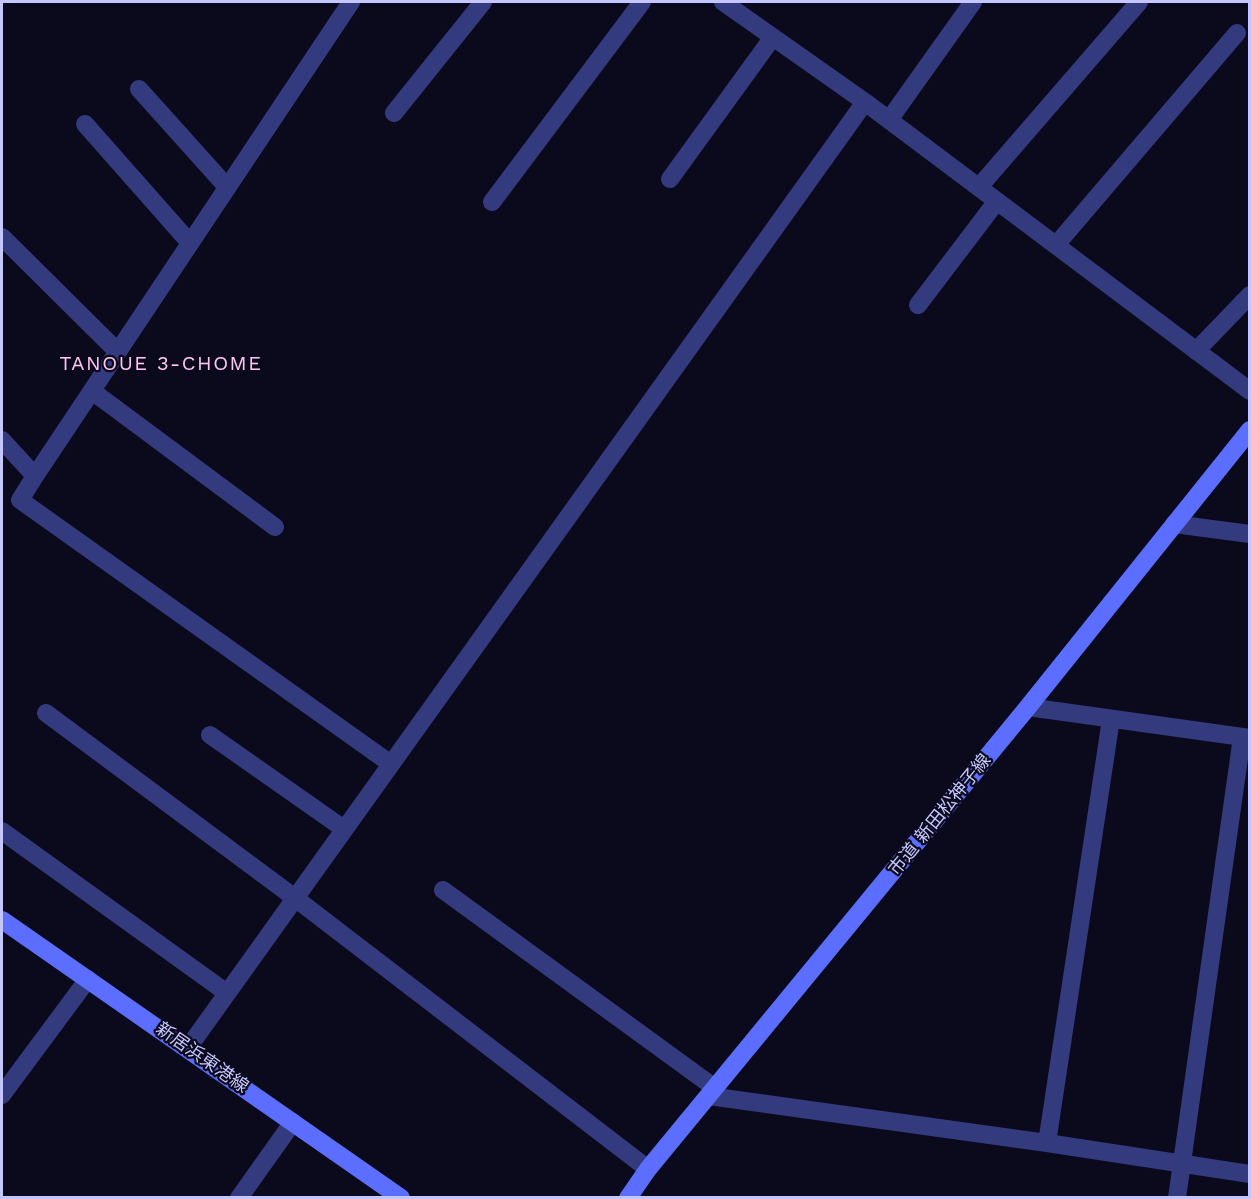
<!DOCTYPE html>
<meta charset="utf-8">
<style>
body{margin:0}
#map{position:relative;width:1251px;height:1199px;overflow:hidden;background:#0b0a1c;font-family:"Work Sans",sans-serif}
canvas{display:block}
.frame{position:absolute;inset:0;border:3px solid #c5c6ff;pointer-events:none}
</style>
<div id="map">
<canvas width="1251" height="1199"></canvas>
<div class="frame"></div>
</div>
<script>
const context = document.querySelector('canvas').getContext('2d');
context.lineJoin = 'round';
function toPath(rows) {
  const path = new Path2D();
  for (const r of rows) {
    path.moveTo(r[0], r[1]);
    for (let i = 2; i < r.length; i += 2) path.lineTo(r[i], r[i + 1]);
  }
  return path;
}
function trace(path, color, width, dash) {
  context.strokeStyle = color;
  context.lineWidth = width;
  context.lineCap = dash ? 'butt' : 'round';
  context.setLineDash(dash || []);
  context.stroke(path);
}
function write(font, color, halo, rows, align = 'center') {
  context.font = font + ' "Work Sans","Noto Sans JP",sans-serif';
  context.lineWidth = 4.5;
  context.setLineDash([]);
  context.textBaseline = 'middle';
  context.strokeStyle = halo;
  context.fillStyle = color;
  for (const [text, x, y, turn = 0] of rows) {
    context.save();
    context.translate(x, y);
    context.rotate((+turn || 0) * Math.PI / 180);
    context.textAlign = isNaN(turn) ? turn : align;
    if (halo) context.strokeText(text, 0, 0);
    context.fillText(text, 0, 0);
    context.restore();
  }
}
const street = toPath([
 [723,2,865,102,1250,391],
 [139,89,227,187],
 [394,113,483,2],
 [889,120,973,2],
 [85,124,190,243],
 [670,179,773,37],
 [979,187,1139,2],
 [492,202,642,2],
 [2,237,118,352],
 [1056,245,1237,33],
 [918,305,997,201],
 [1196,351,1250,295],
 [92,391,275,527],
 [2,440,35,476,20,500,391,764],
 [35,476,351,2],
 [1174,524,1250,534],
 [1028,707,1250,738],
 [46,713,295,898,648,1169],
 [210,735,344,829],
 [2,831,227,993],
 [443,890,715,1088],
 [188,1048,865,102],
 [2,1095,88,979],
 [709,1096,1047,1143,1250,1174],
 [1047,1143,1111,719],
 [239,1198,293,1122],
 [1177,1198,1242,737]
]);
const secondary = toPath([
 [2,920,401,1198],
 [628,1198,648,1169,1028,707,1250,430]
]);
const streetNames = [
 ["市道 新田松神子線",940,815,-51],
 ["新居浜東港線",202,1058,35]
];
const neighbourhoodNames = [
 ["TANOUE 3-CHOME",161,364]
];
trace(street, '#333a7d', 18);
trace(secondary, '#5c6eff', 18);
write('18px', '#c5c6ff', '#0b0a1c', streetNames);
context.letterSpacing = '1.5px';
write('20px', '#ffc7f2', '#0b0a1c', neighbourhoodNames);
context.letterSpacing = '0px';
</script>
